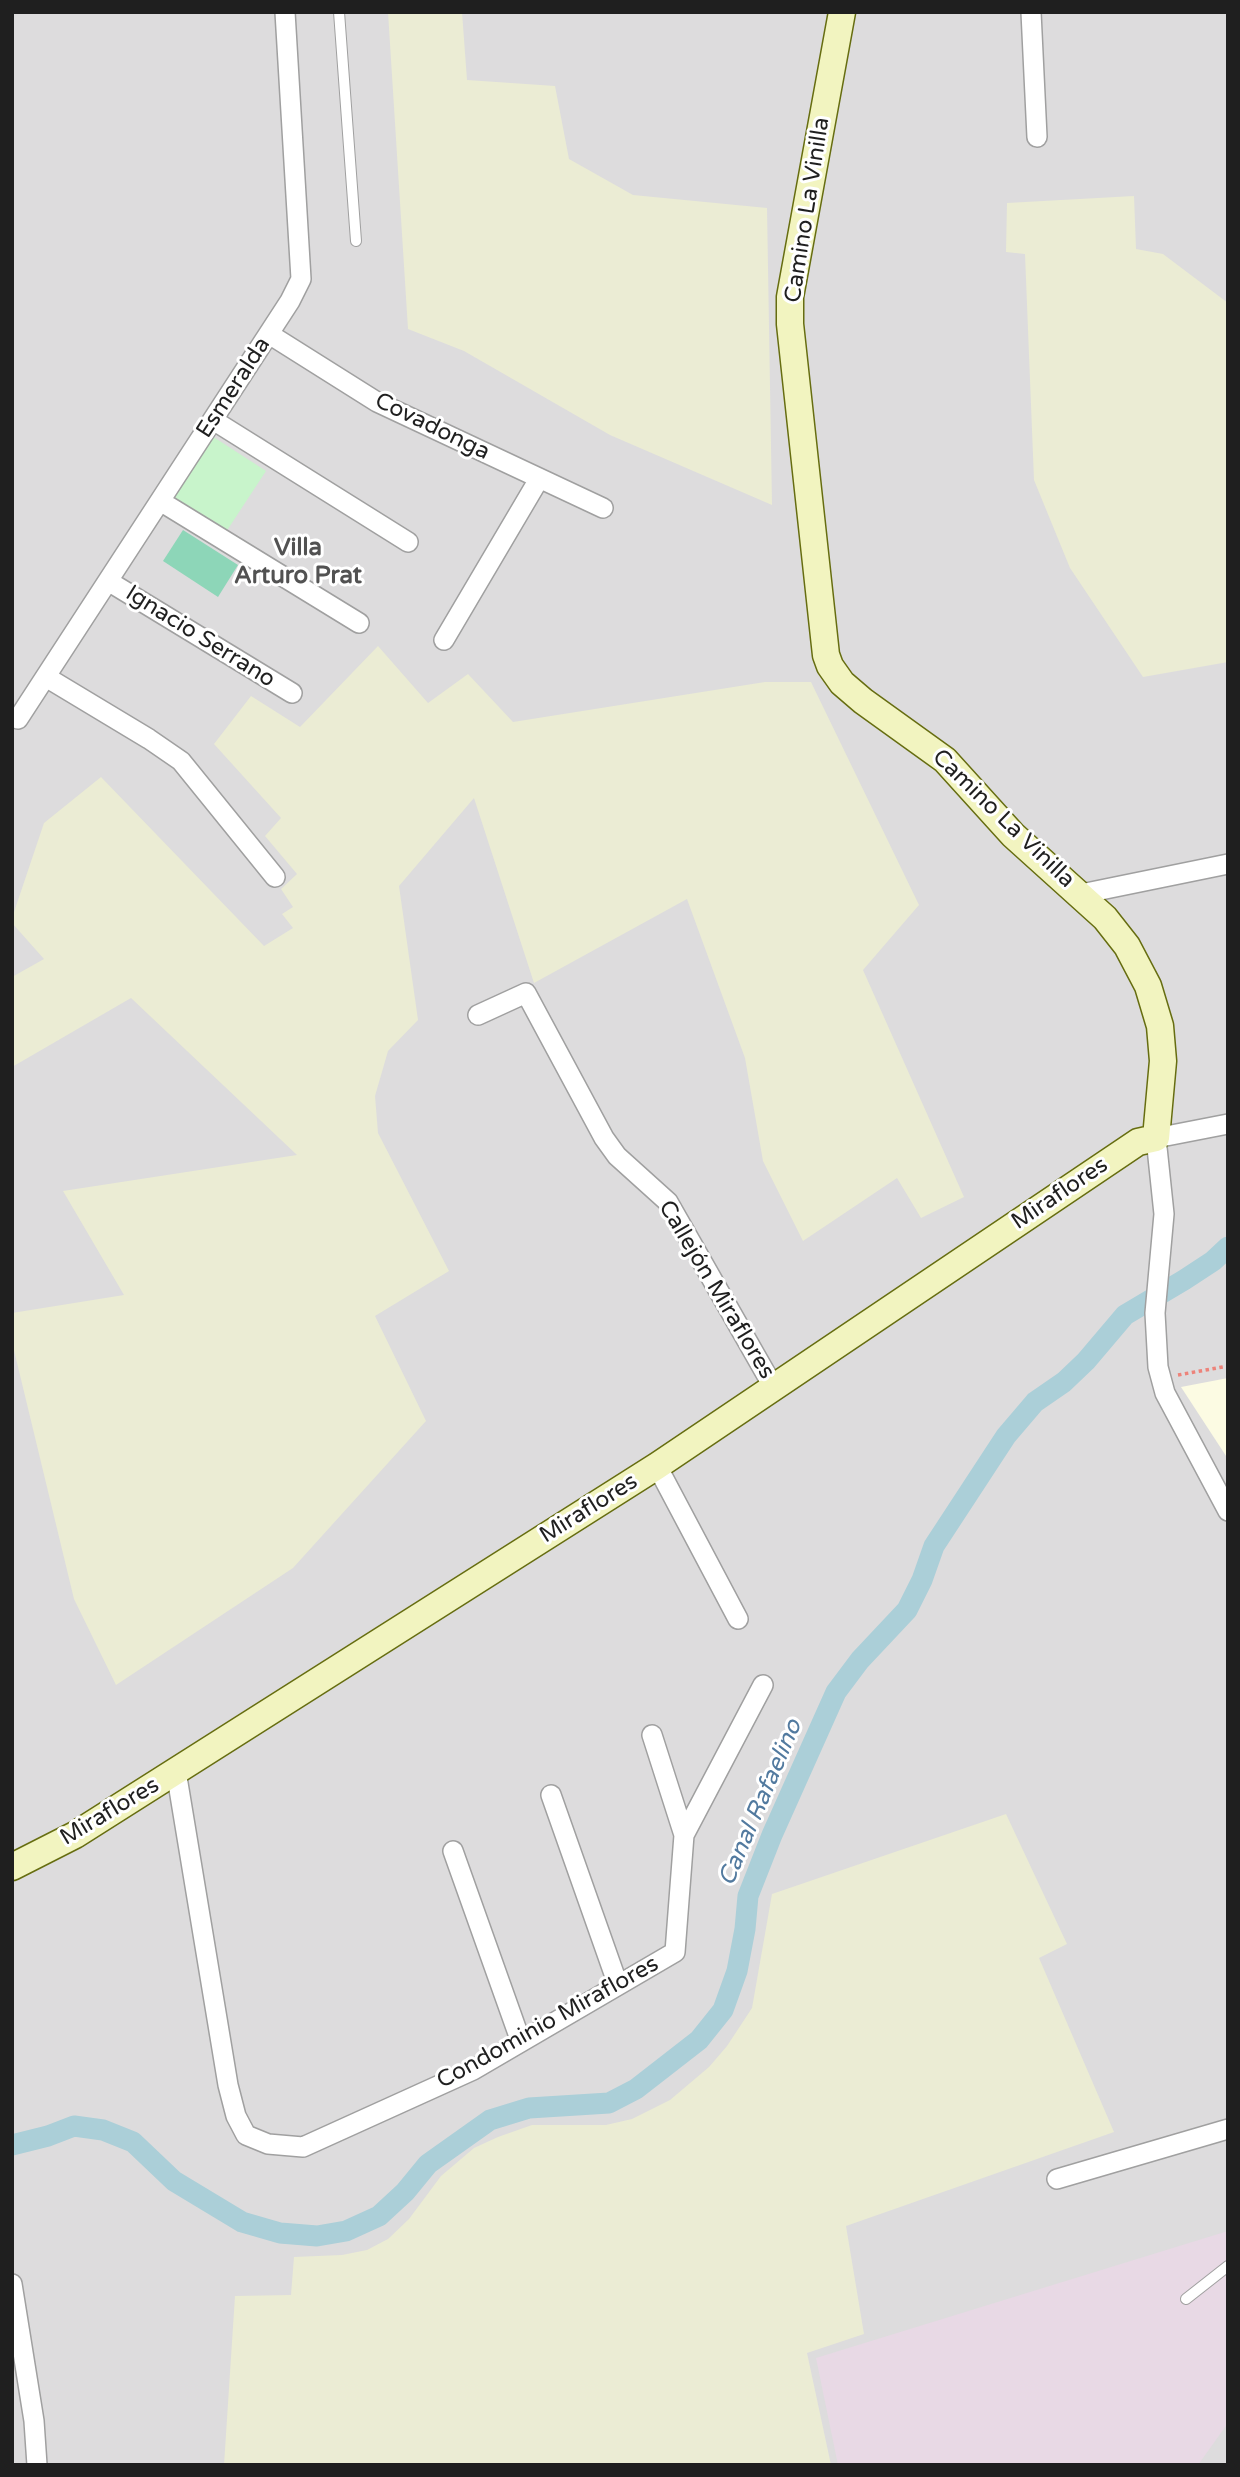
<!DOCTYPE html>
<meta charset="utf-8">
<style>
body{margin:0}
#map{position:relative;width:1240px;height:2477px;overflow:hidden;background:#efece7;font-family:"Varela Round",sans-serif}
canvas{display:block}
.frame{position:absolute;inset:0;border:14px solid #1f1f1f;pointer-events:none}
</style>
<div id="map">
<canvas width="1240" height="2477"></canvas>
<div class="frame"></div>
</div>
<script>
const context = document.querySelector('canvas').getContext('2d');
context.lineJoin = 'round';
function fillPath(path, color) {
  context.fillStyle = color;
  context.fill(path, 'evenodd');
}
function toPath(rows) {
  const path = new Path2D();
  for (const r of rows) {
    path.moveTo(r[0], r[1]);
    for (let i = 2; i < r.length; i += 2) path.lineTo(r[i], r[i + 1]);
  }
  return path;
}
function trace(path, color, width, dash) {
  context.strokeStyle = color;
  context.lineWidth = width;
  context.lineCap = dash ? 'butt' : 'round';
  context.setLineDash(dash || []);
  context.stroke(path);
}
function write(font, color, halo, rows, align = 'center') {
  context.font = font + ' "Varela Round",sans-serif';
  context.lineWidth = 6;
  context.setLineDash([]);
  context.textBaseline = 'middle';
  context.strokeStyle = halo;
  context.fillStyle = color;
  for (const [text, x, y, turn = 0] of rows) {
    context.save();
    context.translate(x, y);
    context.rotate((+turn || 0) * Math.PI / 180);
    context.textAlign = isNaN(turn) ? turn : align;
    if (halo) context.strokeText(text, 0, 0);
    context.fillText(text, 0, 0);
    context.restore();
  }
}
const residential = toPath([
 [12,12,1228,12,1228,2465,12,2465]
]);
const industrial = toPath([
 [1228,2231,1228,2423,1198,2465,838,2465,816,2358]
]);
const education = toPath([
 [1228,1378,1228,1459,1181,1387]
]);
const farmland = toPath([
 [388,12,462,12,467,80,555,86,569,159,633,195,767,208,772,505,610,435,464,351,408,329],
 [1134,196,1136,249,1163,254,1228,303,1228,662,1143,677,1070,568,1034,480,1025,254,1006,252,1007,203],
 [378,646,428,703,468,674,513,722,765,682,811,682,919,905,863,970,964,1197,921,1218,897,1178,803,1241,763,1161,745,1058,687,899,534,983,474,798,399,886,418,1020,388,1051,375,1096,378,1133,449,1271,375,1316,426,1421,293,1568,116,1685,74,1599,12,1342,12,1313,124,1295,63,1191,297,1155,131,998,12,1067,12,977,44,959,12,923,12,918,44,823,101,777,264,946,293,928,282,914,293,907,281,889,297,874,265,836,281,818,214,744,251,696,300,727],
 [1006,1814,1067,1944,1039,1958,1114,2132,846,2226,864,2334,807,2353,831,2465,224,2465,235,2296,291,2295,294,2257,342,2255,367,2250,388,2239,409,2219,441,2176,474,2148,498,2137,532,2125,606,2125,632,2119,670,2100,709,2067,727,2046,752,2008,772,1894]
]);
const park = toPath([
 [212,436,266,471,226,532,172,499]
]);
const pitch = toPath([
 [183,530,238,565,218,597,163,561]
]);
const canal = toPath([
 [12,2145,48,2136,74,2126,103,2130,133,2142,174,2181,242,2222,280,2233,317,2236,346,2231,379,2216,405,2192,428,2164,490,2120,529,2108,609,2103,636,2089,699,2040,723,2010,737,1971,745,1929,748,1896,772,1835,836,1692,860,1660,907,1610,922,1580,934,1546,1006,1436,1035,1402,1064,1382,1086,1361,1125,1315,1184,1280,1213,1261,1228,1247]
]);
const path = toPath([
 [1178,1375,1228,1366]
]);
const lane = toPath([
 [339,12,356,241],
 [1186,2299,1228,2266]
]);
const street = toPath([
 [1031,12,1037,137],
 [269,334,377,402,603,508],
 [213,420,408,542],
 [160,501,359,623],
 [108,581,292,693],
 [444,640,539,479],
 [46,677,149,739,181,761,275,877],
 [18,719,290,301,301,279,285,12],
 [1081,894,1228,864],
 [478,1015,526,993,604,1138,617,1156,668,1202,774,1388],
 [1228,1124,1156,1138,1164,1214,1155,1313,1158,1367,1165,1393,1228,1511],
 [657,1466,738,1619],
 [176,1771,228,2085,236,2116,246,2135,268,2144,303,2147,473,2070,675,1952,684,1835,652,1735],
 [551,1795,618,1985],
 [684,1835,763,1685],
 [453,1851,521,2042],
 [1057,2179,1228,2129],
 [12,2284,34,2421,37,2465]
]);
const secondary = toPath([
 [12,1867,75,1835,657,1466,1138,1142,1156,1138,1163,1061,1160,1026,1148,986,1127,946,1105,918,1013,835,945,760,863,701,842,683,830,666,826,655,790,324,790,297,842,12]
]);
const streetNames = [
 ["Camino La Vinilla",808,210,-81],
 ["Esmeralda",234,388,-57],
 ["Covadonga",432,427,26],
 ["Ignacio Serrano",200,637,32],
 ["Camino La Vinilla",1003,819,44],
 ["Miraflores",1060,1194,-34],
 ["Callejón Miraflores",716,1290,59],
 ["Miraflores",589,1509,-32],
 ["Miraflores",110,1812,-31],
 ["Condominio Miraflores",548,2023,-29]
];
const neighbourhoodNames = [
 ["Villa",298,549],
 ["Arturo Prat",298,577]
];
const waterNames = [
 ["Canal Rafaelino",761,1803,-67]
];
fillPath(residential, '#dddcdd');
fillPath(industrial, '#e8d9e5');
fillPath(education, '#fcfbe3');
fillPath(farmland, '#ebecd4');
fillPath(park, '#c8f4cb');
fillPath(pitch, '#8dd6b8');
trace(canal, '#abcfd8', 21);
trace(lane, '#a0a0a0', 12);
trace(street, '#a0a0a0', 22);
trace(secondary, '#666d10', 29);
trace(path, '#ed837a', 3.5, [3.5, 3.5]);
trace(lane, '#fff', 10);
trace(street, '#fff', 19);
trace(secondary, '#f2f4c0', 26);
write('23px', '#1f1f1f', '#fff', streetNames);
write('bold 24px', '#525252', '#fff', neighbourhoodNames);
write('italic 24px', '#527a9f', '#fff', waterNames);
</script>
